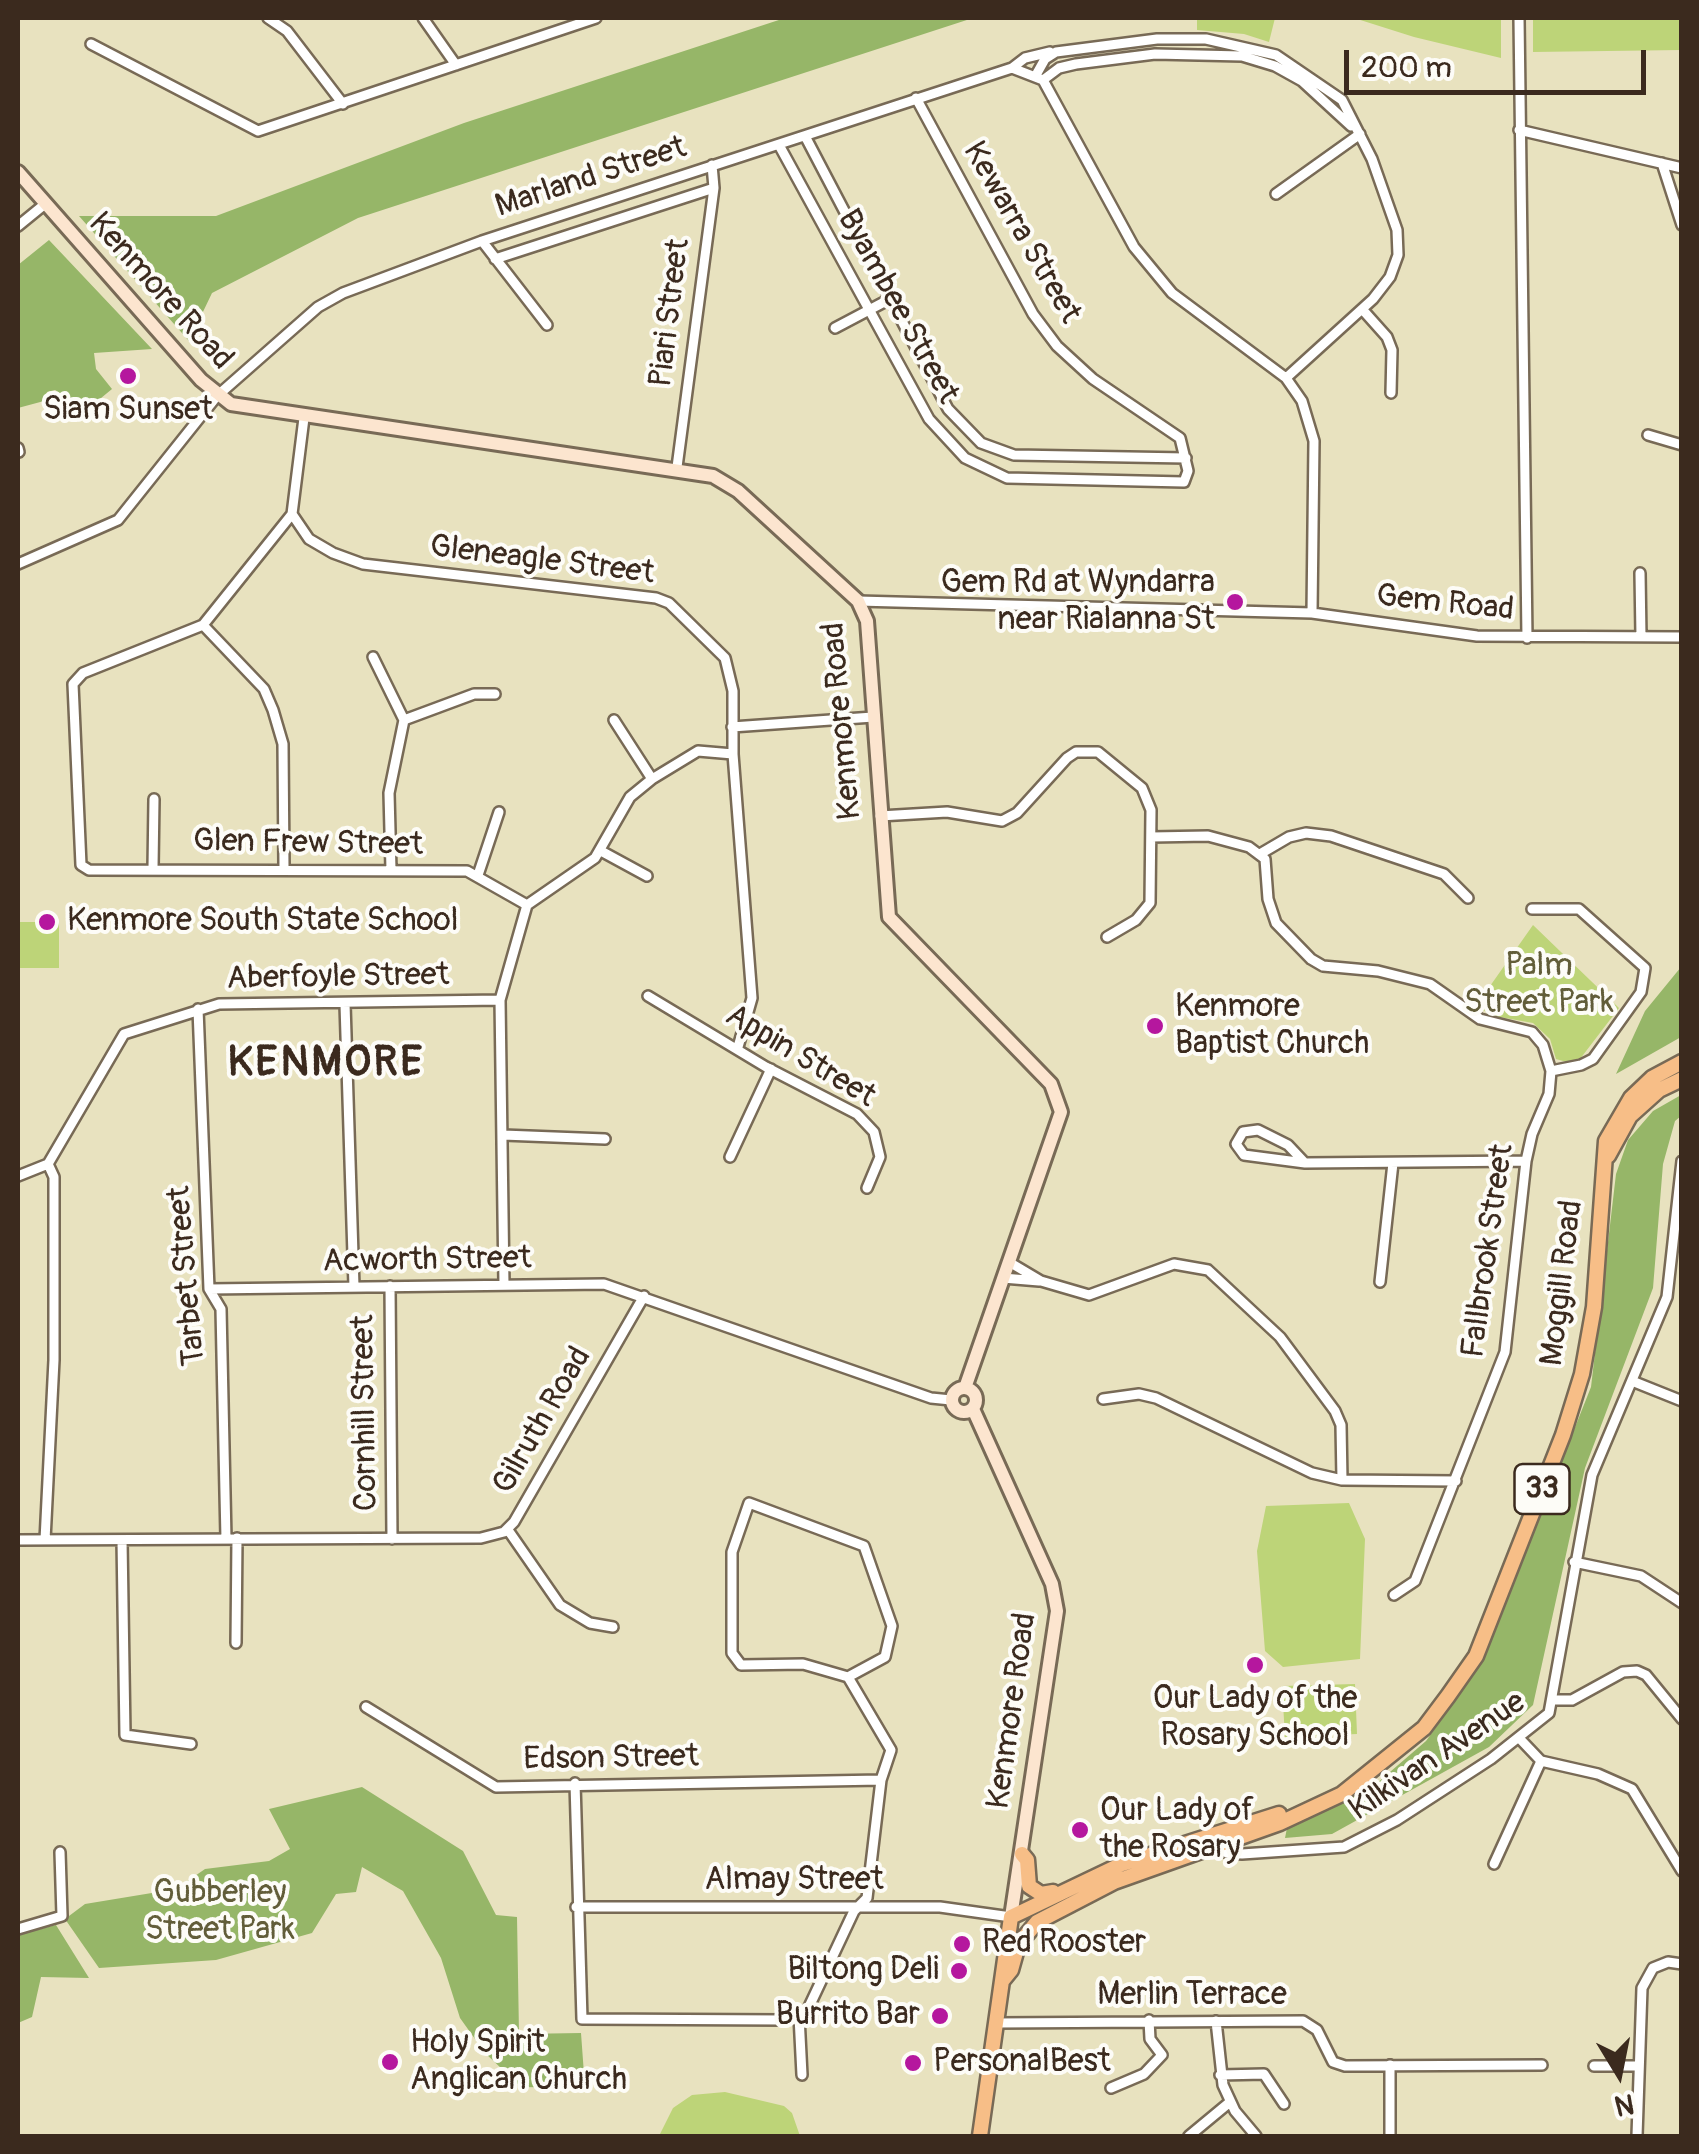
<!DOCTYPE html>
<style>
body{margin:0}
#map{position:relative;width:1699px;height:2154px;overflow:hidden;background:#e8e2bf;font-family:Pangolin,sans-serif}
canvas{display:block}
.frame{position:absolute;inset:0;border:20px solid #3b2a1e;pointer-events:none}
.north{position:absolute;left:1569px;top:2024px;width:100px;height:100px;-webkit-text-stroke:8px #fdfcf7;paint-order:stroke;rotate:170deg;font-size:28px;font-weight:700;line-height:40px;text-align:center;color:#3b2a1e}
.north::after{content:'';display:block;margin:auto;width:35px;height:45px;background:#3b2a1e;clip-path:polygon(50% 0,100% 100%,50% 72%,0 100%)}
.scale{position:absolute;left:1344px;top:50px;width:302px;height:45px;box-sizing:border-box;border:5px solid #3b2a1e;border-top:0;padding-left:12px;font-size:30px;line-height:35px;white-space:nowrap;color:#3b2a1e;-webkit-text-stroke:8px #fdfcf7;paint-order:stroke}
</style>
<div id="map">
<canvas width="1699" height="2154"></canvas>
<div class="frame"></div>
<div class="north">N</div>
<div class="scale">200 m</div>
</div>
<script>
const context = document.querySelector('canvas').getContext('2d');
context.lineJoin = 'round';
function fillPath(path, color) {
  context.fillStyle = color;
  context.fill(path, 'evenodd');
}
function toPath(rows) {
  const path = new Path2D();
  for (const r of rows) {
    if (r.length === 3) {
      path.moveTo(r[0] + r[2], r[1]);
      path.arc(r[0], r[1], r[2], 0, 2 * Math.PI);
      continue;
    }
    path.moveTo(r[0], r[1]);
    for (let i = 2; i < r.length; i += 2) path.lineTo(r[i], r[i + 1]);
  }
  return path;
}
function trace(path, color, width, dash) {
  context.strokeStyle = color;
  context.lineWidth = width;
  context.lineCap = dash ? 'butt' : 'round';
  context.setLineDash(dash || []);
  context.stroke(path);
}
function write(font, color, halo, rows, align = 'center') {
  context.font = font + ' Pangolin,sans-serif';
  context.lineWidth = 8;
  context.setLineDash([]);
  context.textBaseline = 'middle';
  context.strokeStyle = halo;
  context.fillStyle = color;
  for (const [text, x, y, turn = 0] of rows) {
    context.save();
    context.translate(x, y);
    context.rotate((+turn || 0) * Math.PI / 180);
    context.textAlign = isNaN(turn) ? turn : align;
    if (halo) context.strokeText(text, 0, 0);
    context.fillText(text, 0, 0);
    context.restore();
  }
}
const green = toPath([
 [1197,18,1275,18,1269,42,1244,34,1197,30],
 [1354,18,1501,18,1501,58,1414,37],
 [1533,18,1681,18,1681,50,1533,52],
 [18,922,59,922,59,968,18,968],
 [1533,925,1619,1008,1580,1059,1570,1063,1556,1059,1550,1039,1533,1023,1494,1016,1476,1006],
 [1349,1503,1365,1539,1360,1659,1283,1667,1265,1651,1257,1551,1266,1506],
 [1355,1684,1357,1734,1285,1737,1282,1686],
 [725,2092,784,2106,792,2113,800,2136,659,2136,673,2108,692,2095]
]);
const forest = toPath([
 [785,18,973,18,358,218,212,293,189,341,79,216,216,216,464,123],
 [49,240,152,349,94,353,96,369,112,389,95,403,71,400,55,390,47,392,44,401,18,408,18,265],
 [1681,967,1681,1037,1616,1074,1645,1011],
 [1681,1095,1681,1116,1675,1121,1663,1164,1653,1288,1585,1468,1533,1705,1489,1747,1332,1834,1285,1838,1287,1828,1376,1784,1426,1741,1481,1664,1591,1387,1616,1174,1628,1140,1653,1111],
 [362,1787,463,1851,496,1915,517,1917,519,2034,581,2033,585,2088,521,2087,485,2053,460,2018,441,1958,403,1891,362,1867,356,1892,336,1894,312,1933,216,1960,99,1968,65,1919,85,1904,176,1889,205,1869,269,1861,290,1849,269,1809],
 [56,1925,89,1978,41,1977,32,2017,18,2023,18,1935]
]);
const street = toPath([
 [268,18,287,31,343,104],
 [423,18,456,65],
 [1519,18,1527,638],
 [91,44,258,131,596,18],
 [1012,68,1025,58,1050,52],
 [1036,75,1045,59,1056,52,1157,39,1206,39,1276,55,1342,100,1372,159,1397,230,1398,255,1390,277,1373,299,1286,378],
 [1043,80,1059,68,1076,64,1155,54,1242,56,1275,66,1302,81,1351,126],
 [1519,130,1682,168],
 [805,136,948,409,981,443,1014,455,1186,458],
 [779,145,929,419,965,458,1007,478,1184,482,1188,471,1180,438,1093,379,1057,346,1033,314,916,98],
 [1662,163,1682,225],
 [1276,194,1360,134],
 [18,226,45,204],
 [482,241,547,325],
 [495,259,714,188],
 [1362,309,1387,337,1392,350,1391,393],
 [835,328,888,300],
 [304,418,292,514,309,539,333,553,363,564,656,598,669,603,725,658,733,691,733,754,752,998,738,1047],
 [1648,435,1682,445],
 [18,448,19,452],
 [677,467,714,188,712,165],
 [292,514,203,625,83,673,73,684,81,865,89,870,467,871,527,905],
 [18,564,118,520,217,396,318,307,343,293,482,241,1012,68,1043,80,1134,247,1172,293,1286,378,1302,401,1314,441,1312,613],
 [1640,573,1641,637],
 [858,601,1312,613,1477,636,1682,637],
 [203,625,264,689,273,710,283,744,284,868],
 [373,657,404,720],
 [614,720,652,779],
 [732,727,873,717],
 [880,816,947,812,1002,821,1017,813,1067,758,1076,752,1098,752,1142,788,1151,810,1150,903,1136,920,1107,937],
 [1151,837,1208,836,1249,847,1265,859,1268,899,1276,923,1311,959,1323,966,1378,971,1430,984,1480,1019,1532,1032,1543,1045,1551,1071,1581,1065,1593,1059,1641,992,1645,968,1579,909,1532,909],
 [601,851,647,876],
 [1260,854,1289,837,1306,833,1331,836,1444,874,1468,898],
 [153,868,154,799],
 [391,870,389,793,404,720,474,694,495,694],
 [478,875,499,812],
 [527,905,595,858,630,797,652,779,698,751,733,754],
 [648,996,766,1067,857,1114,874,1132,880,1157,867,1188],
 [345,1004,354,1287],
 [198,1009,209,1289,221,1309,226,1539],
 [503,1135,605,1139],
 [730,1157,771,1069],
 [1305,1163,1244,1155,1236,1144,1243,1132,1258,1130,1288,1145,1305,1163,1526,1161],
 [18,1176,48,1164,124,1034,219,1004,500,1000],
 [1009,1262,1041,1281,1089,1295,1174,1264,1208,1270,1280,1337,1335,1411,1341,1425,1342,1480],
 [1003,1278,1039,1281],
 [1380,1282,1393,1163],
 [504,1285,500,1000,527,905],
 [390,1286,392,1539],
 [209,1289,604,1284,931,1398,951,1400],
 [1632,1381,1682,1401],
 [1103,1399,1139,1394,1156,1398,1312,1473,1342,1480,1456,1481],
 [508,1530,560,1605,590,1623,613,1627],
 [18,1540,481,1538,504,1532,514,1522,644,1296],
 [45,1540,54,1360,54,1177,48,1164],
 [122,1540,125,1735,191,1744],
 [1574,1562,1641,1576,1682,1603],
 [1394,1595,1415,1581,1505,1352,1526,1161,1532,1134,1549,1094,1551,1071],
 [236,1643,237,1538],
 [1554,1700,1572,1700,1623,1672,1637,1671,1646,1675,1682,1719],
 [366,1707,496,1787,881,1780],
 [1521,1740,1541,1761,1598,1774,1632,1789,1682,1871],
 [575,1783,582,2019,785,2020,799,2016],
 [1217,1841,1227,1853,1242,1854,1344,1847,1397,1820,1491,1759,1549,1713,1592,1475,1667,1297,1682,1161],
 [1494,1864,1541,1761],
 [576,1907,940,1907,1011,1917],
 [18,1929,62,1916,60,1852],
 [1216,2021,1223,2085,1235,2111,1256,2136],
 [997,2023,1303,2021,1317,2030,1333,2062,1345,2066,1542,2065],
 [1594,2066,1637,2066],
 [802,2075,799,2016,807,2011,854,1911,867,1898,881,1780,891,1750,848,1677,803,1664,741,1665,732,1653,732,1552,749,1503,864,1546,892,1626,885,1657,848,1677],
 [1220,2075,1264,2074,1284,2104],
 [1111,2088,1144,2074,1162,2055,1150,2039,1149,2020],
 [1189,2136,1230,2102],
 [1390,2136,1390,2065],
 [1637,2136,1642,1988,1653,1968,1668,1962,1682,1964]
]);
const secondary = toPath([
 [18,172,201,380,231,404,713,476,738,491,858,601,867,621,889,917,1051,1084,1061,1112,965,1388],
 [964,1400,12],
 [973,1409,1052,1584,1057,1611,1011,1917]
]);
const primary = toPath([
 [1608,1156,1630,1116,1659,1090,1682,1079],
 [1022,1854,1027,1860,1029,1886,1041,1894,1053,1892],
 [1002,1981,1011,1970,1018,1945,1037,1922,1114,1882,1280,1823,1342,1794,1424,1728,1448,1696,1476,1656,1563,1435,1582,1374,1594,1307,1606,1141,1631,1098,1652,1078,1682,1062],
 [980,2136,1011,1917,1122,1864,1279,1814]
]);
const markers = [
 [128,376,10,"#b5179e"],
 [1235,602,10,"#b5179e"],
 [47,922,10,"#b5179e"],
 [1155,1026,10,"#b5179e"],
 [1255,1665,10,"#b5179e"],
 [1080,1830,10,"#b5179e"],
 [962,1944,10,"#b5179e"],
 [959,1971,10,"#b5179e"],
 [940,2016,10,"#b5179e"],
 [390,2062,10,"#b5179e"],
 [913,2063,10,"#b5179e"]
];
const shields = [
 [1542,1489,55]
];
const shieldNames = [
 ["33",1542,1489]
];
const streetNames = [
 ["Marland Street",591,178,-18],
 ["Kewarra Street",1021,233,60],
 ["Kenmore Road",160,292,48],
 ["Byambee Street",897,307,61],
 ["Piari Street",671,313,-83],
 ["Gleneagle Street",542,561,7],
 ["Gem Road",1445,604,6],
 ["Kenmore Road",843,721,-95],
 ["Glen Frew Street",308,844,1],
 ["Aberfoyle Street",338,978,-1],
 ["Appin Street",800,1057,31],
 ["Fallbrook Street",1489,1251,-82],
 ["Acworth Street",427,1261,-1],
 ["Tarbet Street",188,1276,-95],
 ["Moggill Road",1563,1283,-83],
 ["Cornhill Street",366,1413,-91],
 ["Gilruth Road",543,1421,-60],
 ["Kenmore Road",1013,1711,-82],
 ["Kilkivan Avenue",1438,1757,-34],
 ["Edson Street",611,1759,-1],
 ["Almay Street",794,1881],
 ["Merlin Terrace",1192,1996]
];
const poiNames = [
 ["Siam Sunset",128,411,"center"],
 ["Gem Rd at Wyndarra",1215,584,"right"],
 ["near Rialanna St",1215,621,"right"],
 ["Kenmore South State School",67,922],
 ["Kenmore",1175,1008],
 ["Baptist Church",1175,1045],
 ["Our Lady of the",1255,1700,"center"],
 ["Rosary School",1255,1737,"center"],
 ["Our Lady of",1100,1812],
 ["the Rosary",1100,1849],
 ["Red Rooster",982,1944],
 ["Biltong Deli",939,1971,"right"],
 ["Burrito Bar",920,2016,"right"],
 ["Holy Spirit",410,2044],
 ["Anglican Church",410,2081],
 ["PersonalBest",933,2063]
];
const parkNames = [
 ["Palm",1539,967],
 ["Street Park",1539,1004],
 ["Gubberley",220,1894],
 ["Street Park",220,1931]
];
const districtNames = [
 ["KENMORE",326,1064]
];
fillPath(green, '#bdd478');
fillPath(forest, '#96b668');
trace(street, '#786a56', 14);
trace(secondary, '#786a56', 18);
trace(primary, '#786a56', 19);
trace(street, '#fff', 9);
trace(secondary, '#fce5cf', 12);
trace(primary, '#f7be87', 14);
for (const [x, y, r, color] of markers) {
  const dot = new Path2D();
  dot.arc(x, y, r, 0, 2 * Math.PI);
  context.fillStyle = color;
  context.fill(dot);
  trace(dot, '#fdfcf7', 4);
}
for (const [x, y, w] of shields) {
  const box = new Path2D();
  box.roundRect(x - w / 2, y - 25, w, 50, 8);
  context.fillStyle = '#fdfcf7';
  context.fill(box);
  trace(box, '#3b2a1e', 2.5);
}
write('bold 30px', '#3b2a1e', null, shieldNames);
write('32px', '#3b2a1e', '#fdfcf7', streetNames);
write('32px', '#3b2a1e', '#fdfcf7', poiNames, 'left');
write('32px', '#625d39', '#fdfcf7', parkNames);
context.letterSpacing = '2.5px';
write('bold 42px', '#3b2a1e', '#fdfcf7', districtNames);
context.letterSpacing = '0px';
</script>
